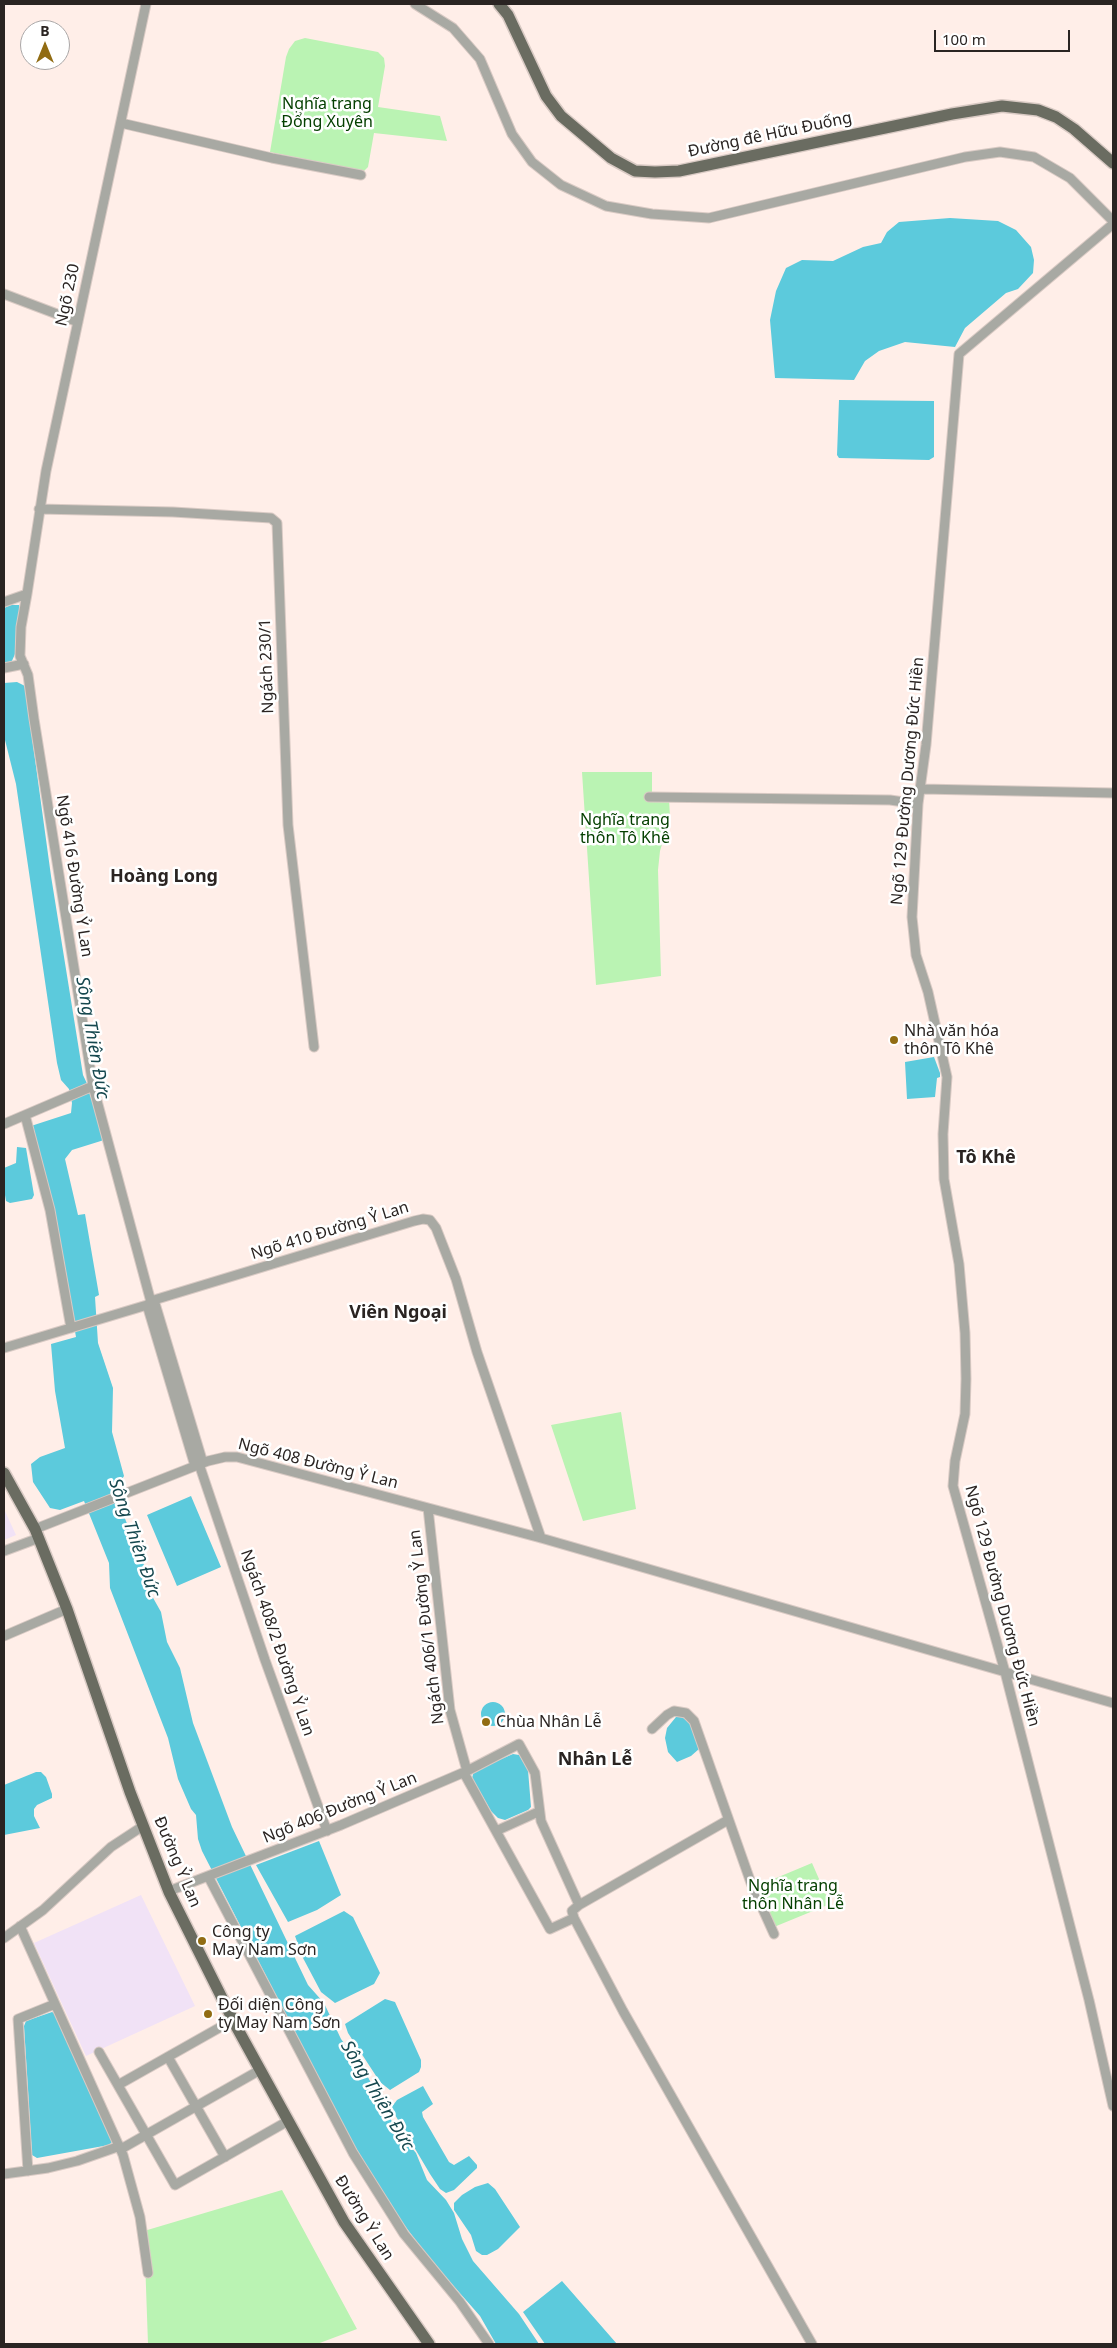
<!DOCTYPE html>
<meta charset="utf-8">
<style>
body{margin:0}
#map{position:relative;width:1117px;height:2348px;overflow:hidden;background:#ffeee8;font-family:"Noto Sans",sans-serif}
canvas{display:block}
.frame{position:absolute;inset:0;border:5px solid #2a2422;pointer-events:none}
.north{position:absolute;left:20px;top:20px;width:50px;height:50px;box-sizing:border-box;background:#fff;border:1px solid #aaa7a7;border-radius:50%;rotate:0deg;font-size:14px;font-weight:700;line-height:20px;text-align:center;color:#2a2422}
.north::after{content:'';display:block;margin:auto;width:18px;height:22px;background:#916c13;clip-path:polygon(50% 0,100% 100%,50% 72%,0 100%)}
.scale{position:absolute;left:934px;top:30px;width:136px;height:22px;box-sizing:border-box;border:2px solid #2a2422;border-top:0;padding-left:6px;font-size:15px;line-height:18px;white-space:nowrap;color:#2a2422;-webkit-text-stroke:4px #fff;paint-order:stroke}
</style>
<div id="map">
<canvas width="1117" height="2348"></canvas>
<div class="frame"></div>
<div class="north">B</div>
<div class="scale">100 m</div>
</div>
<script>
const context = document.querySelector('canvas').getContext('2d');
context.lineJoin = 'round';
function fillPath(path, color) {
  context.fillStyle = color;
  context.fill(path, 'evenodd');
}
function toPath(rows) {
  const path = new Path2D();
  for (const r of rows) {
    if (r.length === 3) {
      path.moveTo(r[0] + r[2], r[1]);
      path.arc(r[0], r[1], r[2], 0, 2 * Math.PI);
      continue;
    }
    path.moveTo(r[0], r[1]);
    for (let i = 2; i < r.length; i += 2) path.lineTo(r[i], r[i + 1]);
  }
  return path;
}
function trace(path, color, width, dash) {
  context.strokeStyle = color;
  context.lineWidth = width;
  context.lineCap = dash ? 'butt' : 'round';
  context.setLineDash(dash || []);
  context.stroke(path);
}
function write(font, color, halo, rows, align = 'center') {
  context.font = font + ' "Noto Sans",sans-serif';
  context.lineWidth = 5;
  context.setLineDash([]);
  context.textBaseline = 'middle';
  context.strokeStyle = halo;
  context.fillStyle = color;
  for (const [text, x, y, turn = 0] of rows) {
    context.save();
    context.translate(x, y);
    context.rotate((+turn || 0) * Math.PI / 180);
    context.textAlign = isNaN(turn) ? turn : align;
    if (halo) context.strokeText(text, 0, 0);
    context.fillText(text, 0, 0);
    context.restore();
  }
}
const industrial = toPath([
 [4,1509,16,1535,4,1540],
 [141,1895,195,2006,86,2056,34,1943]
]);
const green = toPath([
 [305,38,378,52,384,58,385,66,378,107,440,116,447,141,374,133,368,167,364,171,270,152,286,57,289,49,295,41],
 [582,772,652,772,652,798,669,799,670,817,660,851,658,870,661,976,596,985],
 [621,1412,636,1509,583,1521,551,1425],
 [812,1863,830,1904,774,1927,757,1886],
 [282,2190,357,2329,317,2344,148,2344,144,2231]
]);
const water = toPath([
 [950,218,998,221,1016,230,1031,247,1034,260,1033,273,1018,289,1006,293,965,328,955,347,905,342,879,351,865,361,854,380,775,378,770,320,776,291,786,268,802,260,833,261,863,247,881,243,887,232,899,222],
 [839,400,934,401,934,457,929,460,839,458,837,455],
 [11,605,19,605,20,613,15,654,11,663,4,664,4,608],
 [17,682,25,686,51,876,83,1075,90,1090,104,1140,72,1150,65,1159,78,1215,85,1214,99,1295,95,1297,98,1343,113,1388,112,1432,124,1476,119,1484,112,1487,144,1565,147,1587,161,1612,167,1642,180,1668,193,1723,232,1827,308,1985,324,2003,341,2039,363,2068,396,2129,416,2153,427,2180,446,2200,454,2213,462,2239,473,2261,519,2314,539,2344,496,2344,480,2316,429,2258,396,2214,345,2130,202,1851,198,1839,196,1815,191,1809,178,1779,168,1738,110,1588,109,1563,84,1501,60,1510,50,1508,33,1482,31,1464,40,1457,65,1448,55,1391,51,1344,76,1337,56,1222,31,1126,71,1113,72,1103,69,1089,61,1080,57,1063,16,784,4,736,4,683],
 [934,1057,940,1073,940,1077,937,1078,935,1097,907,1099,905,1062],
 [17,1147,26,1148,34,1195,32,1199,10,1203,6,1201,4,1189,4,1168,16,1163],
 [191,1496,221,1567,177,1586,147,1515],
 [493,1714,12],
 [676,1717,681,1717,690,1721,699,1749,691,1756,677,1762,668,1752,665,1738,667,1728],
 [513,1754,519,1755,528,1770,531,1807,528,1810,505,1820,498,1818,491,1811,472,1778,474,1771],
 [36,1772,41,1772,46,1777,52,1794,52,1798,37,1805,34,1809,34,1816,40,1828,4,1835,4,1785],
 [319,1841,341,1895,317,1910,288,1922,256,1865],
 [344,1911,353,1917,380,1973,374,1984,335,2003,321,1992,303,1958,295,1936],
 [385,1999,395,2002,421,2060,421,2067,419,2072,390,2090,380,2082,348,2033,345,2024],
 [52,2012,54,2013,112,2142,109,2145,37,2158,32,2155,24,2026,26,2021],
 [423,2086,433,2104,422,2112,423,2117,449,2162,454,2165,469,2156,477,2165,477,2168,454,2190,446,2193,440,2189,430,2174,391,2108,397,2100],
 [488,2183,495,2189,520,2227,498,2249,487,2255,482,2255,476,2251,471,2235,454,2210,454,2203,462,2195,475,2187],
 [562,2281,617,2344,545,2344,523,2312]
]);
const minor = toPath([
 [415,4,453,28,480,59,512,134,532,162,561,185,606,206,652,214,709,218,965,157,1000,152,1034,157,1070,178,1113,221],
 [121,123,272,158,361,175],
 [1113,224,959,354,926,745,918,804,912,917,916,955,928,992,947,1077,943,1134,944,1179,959,1264,965,1333,966,1379,965,1414,955,1461,953,1486,1005,1672,1089,2000,1113,2106],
 [4,294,78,322],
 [39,509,173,512,271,518,277,523,288,825,314,1047],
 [27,594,46,471,146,4],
 [4,602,27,594,21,627,20,656,28,675,34,719,93,1086,151,1302],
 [4,668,24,664],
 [922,789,1113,793],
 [649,797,890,800,918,804],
 [25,1115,50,1210,71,1328],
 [4,1124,93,1086],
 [154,1300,203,1463],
 [147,1305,195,1466],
 [4,1348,147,1305,154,1300,414,1221,423,1219,430,1220,436,1228,456,1279,477,1352,541,1538],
 [199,1464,265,1660,327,1831],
 [428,1508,450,1710,467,1771],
 [35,1529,208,1461,225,1457,237,1457,541,1538,1113,1703],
 [4,1551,39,1538],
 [4,1636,67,1609],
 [652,1729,667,1715,674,1711,686,1713,694,1721,751,1883,774,1934],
 [464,1773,550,1929,574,1918,572,1911,579,1905],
 [496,1831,538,1812],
 [208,1876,353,2153,404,2234,460,2302,489,2344],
 [169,1891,341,1825,467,1771,519,1744,535,1773,541,1821,579,1905,728,1820],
 [574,1918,623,2011,812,2344],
 [20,1926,123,2155,140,2217,148,2273],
 [4,1938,43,1910,111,1847,143,1826],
 [99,2052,175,2185,288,2121],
 [168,2057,225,2157],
 [118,2085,233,2020],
 [121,2149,260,2070],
 [28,2171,18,2019,55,2004],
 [4,2174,48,2168,77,2161,120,2146]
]);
const major = toPath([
 [499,4,508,15,546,96,561,116,611,158,635,171,655,172,679,171,952,114,1002,106,1038,110,1056,117,1074,129,1113,163],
 [4,1473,35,1529,67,1609,130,1792,169,1892,236,2026,344,2222,429,2344]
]);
const markers = [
 [894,1040,5,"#916c13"],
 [486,1722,5,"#916c13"],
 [202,1941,5,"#916c13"],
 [208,2014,5,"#916c13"]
];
const parkNames = [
 ["Nghĩa trang",327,104],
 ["Đổng Xuyên",327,122],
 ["Nghĩa trang",625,820],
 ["thôn Tô Khê",625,838],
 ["Nghĩa trang",793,1886],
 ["thôn Nhân Lễ",793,1904]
];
const streetNames = [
 ["Đường đê Hữu Đuống",770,135,-12],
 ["Ngõ 230",68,295,-78],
 ["Ngách 230/1",267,666,-92],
 ["Ngõ 129 Đường Dương Đức Hiền",908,781,-85],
 ["Ngõ 416 Đường Ỷ Lan",74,876,81],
 ["Ngõ 410 Đường Ỷ Lan",330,1231,-17],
 ["Ngõ 408 Đường Ỷ Lan",318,1464,14],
 ["Ngõ 129 Đường Dương Đức Hiền",1002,1606,75],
 ["Ngách 406/1 Đường Ỷ Lan",427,1627,-97],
 ["Ngách 408/2 Đường Ỷ Lan",277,1643,71],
 ["Ngõ 406 Đường Ỷ Lan",340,1808,-22],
 ["Đường Ỷ Lan",177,1862,67],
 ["Đường Ỷ Lan",364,2218,58]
];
const poiNames = [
 ["Nhà văn hóa",904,1031],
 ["thôn Tô Khê",904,1049],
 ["Chùa Nhân Lễ",496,1722],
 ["Công ty",212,1932],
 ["May Nam Sơn",212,1950],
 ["Đối diện Công",218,2005],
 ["ty May Nam Sơn",218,2023]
];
const neighbourhoodNames = [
 ["Hoàng Long",164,877],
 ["Tô Khê",986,1158],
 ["Viên Ngoại",398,1313],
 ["Nhân Lễ",595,1760]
];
const waterNames = [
 ["Sông Thiên Đức",92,1038,80],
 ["Sông Thiên Đức",134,1538,71],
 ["Sông Thiên Đức",377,2096,59]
];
fillPath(industrial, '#f1e2f6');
fillPath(green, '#baf3b3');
fillPath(water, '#5ccadc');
trace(minor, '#d9cac4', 11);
trace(major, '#d9cac4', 14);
trace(minor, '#a8a9a3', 9);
trace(major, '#6a6c61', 11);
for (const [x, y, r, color] of markers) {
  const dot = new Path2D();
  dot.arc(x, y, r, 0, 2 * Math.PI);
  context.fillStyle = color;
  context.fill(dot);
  trace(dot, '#fff', 2);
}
write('16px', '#054001', '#fff', parkNames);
write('16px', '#2a2422', '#fff', streetNames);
write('16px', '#2a2422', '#fff', poiNames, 'left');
write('bold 18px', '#2a2422', '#fff', neighbourhoodNames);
write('italic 18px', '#16484f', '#fff', waterNames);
</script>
